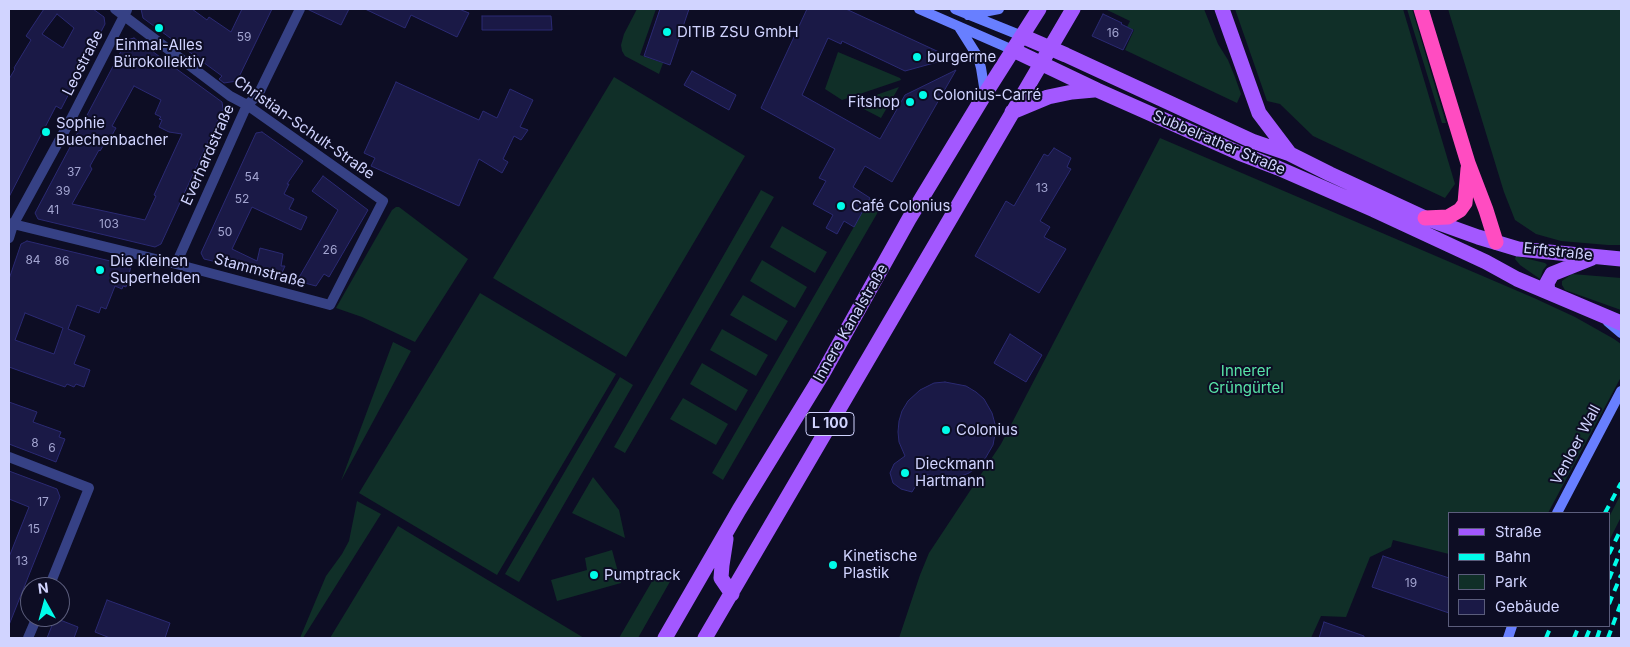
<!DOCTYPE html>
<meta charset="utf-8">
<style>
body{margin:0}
#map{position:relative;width:1630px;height:647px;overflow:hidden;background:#0d0d24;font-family:Inter,sans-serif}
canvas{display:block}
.frame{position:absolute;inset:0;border:10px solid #d1d4ff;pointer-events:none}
.legend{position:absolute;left:1448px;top:512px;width:162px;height:115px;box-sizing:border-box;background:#0d0d24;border:1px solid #5b5d7c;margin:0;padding:6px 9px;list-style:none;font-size:15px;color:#d1d4ff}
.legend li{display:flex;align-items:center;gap:10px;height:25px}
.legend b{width:25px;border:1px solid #5b5d7c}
.north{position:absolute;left:20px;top:577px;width:50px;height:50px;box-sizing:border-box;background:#0d0d24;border:1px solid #5b5d7c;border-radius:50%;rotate:353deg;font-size:14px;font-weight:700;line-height:20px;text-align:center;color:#d1d4ff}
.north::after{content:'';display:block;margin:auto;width:18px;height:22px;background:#00fce9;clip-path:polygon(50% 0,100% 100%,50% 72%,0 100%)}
</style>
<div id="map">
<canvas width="1630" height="647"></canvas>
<div class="frame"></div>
<ul class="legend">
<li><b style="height:6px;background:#a358ff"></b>Straße</li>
<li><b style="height:6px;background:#00fce9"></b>Bahn</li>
<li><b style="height:14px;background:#102f28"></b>Park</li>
<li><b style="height:14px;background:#1a1946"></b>Gebäude</li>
</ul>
<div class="north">N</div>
</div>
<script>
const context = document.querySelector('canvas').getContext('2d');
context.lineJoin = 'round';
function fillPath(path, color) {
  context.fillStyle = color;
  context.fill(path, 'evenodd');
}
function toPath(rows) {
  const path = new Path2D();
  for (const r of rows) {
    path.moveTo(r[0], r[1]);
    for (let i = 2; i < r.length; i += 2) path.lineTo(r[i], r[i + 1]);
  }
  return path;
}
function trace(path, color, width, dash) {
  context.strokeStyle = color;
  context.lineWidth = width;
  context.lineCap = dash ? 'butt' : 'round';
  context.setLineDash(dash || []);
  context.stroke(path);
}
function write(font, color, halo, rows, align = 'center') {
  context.font = font + ' Inter,sans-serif';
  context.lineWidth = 4;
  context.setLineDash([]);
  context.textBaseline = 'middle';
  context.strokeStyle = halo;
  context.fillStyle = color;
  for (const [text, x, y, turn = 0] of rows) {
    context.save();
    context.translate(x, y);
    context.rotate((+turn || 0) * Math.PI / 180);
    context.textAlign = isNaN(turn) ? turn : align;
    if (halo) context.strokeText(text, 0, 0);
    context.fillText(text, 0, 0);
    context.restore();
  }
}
const green = toPath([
 [637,9,656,9,640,55,663,63,659,74,625,56,622,51,621,45,624,34],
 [1105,9,1204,9,1218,44,1228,60,1235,77,1241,94,1237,103,1125,50,1134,30,1127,27,1130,21],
 [1235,9,1403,9,1455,184,1445,198,1313,136,1280,104,1267,101],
 [1407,9,1412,9,1446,123,1442,123],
 [1448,9,1621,9,1621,245,1608,245,1561,241,1536,234,1515,220,1504,192],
 [838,52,900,78,901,80,842,100,825,89],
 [614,77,745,156,626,357,493,278],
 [899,87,881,118,856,105,859,101],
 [1160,138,1534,298,1575,317,1614,339,1621,344,1621,377,1548,513,1449,513,1449,554,1393,540,1391,547,1370,557,1346,617,1321,616,1311,638,899,638,920,575,929,553,1001,444],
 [761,190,774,197,625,453,614,447],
 [870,199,882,205,723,480,712,473],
 [396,207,399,207,468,259,415,342,362,317,336,308,392,210],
 [782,226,827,252,815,273,770,247],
 [1516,256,1545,263,1547,265,1543,270,1540,279,1520,265,1515,259],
 [762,260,807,287,795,308,750,281],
 [1572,274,1621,278,1621,310,1565,290,1562,285,1562,281],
 [480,293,616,374,497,575,359,493],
 [743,295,788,321,776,341,730,315],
 [722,329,768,355,756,376,710,350],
 [393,342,411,351,341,481],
 [702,363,748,390,736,411,690,384],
 [620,377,633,385,519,582,505,574],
 [683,398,728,424,716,445,670,419],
 [593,477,619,510,625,538,572,513],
 [1621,494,1621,517,1609,541,1609,517],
 [357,501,381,514,303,638,300,638,326,576,342,554,349,541],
 [398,526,584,638,330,638],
 [612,550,621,583,557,601,551,580,587,570,585,558],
 [658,571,672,578,638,638,619,638]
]);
const building = toPath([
 [44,9,93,9,104,17,105,24,61,109,56,106,9,197,9,79,15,69,14,68,31,40,26,36,44,9],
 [57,14,74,28,63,48,42,34,57,14],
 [141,9,192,9,207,20,209,17,231,32,242,9,272,9,237,81,224,83,219,79,222,76,143,18,141,9],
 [307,9,349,9,341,25,307,9],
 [365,9,459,9,469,13,457,37,411,15,405,28,365,9],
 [660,9,689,9,670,65,644,56,660,9],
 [807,9,846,9,952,58,905,71,842,41,841,44,828,38,802,95,880,139,905,95,956,70,892,182,865,166,853,187,870,198,854,227,844,221,837,234,826,228,833,215,813,204,826,181,819,178,835,149,761,108,807,9],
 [1103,14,1122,23,1121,24,1133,30,1123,50,1092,36,1103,14],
 [482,16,551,16,552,30,482,30,482,16],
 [134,38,222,102,223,109,161,244,155,247,38,219,35,213,127,40,134,38],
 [134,86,161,100,155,114,161,117,159,119,162,120,159,127,169,132,182,134,154,195,156,196,145,220,72,204,92,169,90,166,99,150,100,151,105,143,107,144,116,128,112,126,134,86],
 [692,71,736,95,729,110,684,85,692,71],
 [396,82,479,120,483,111,497,118,510,89,533,100,520,127,528,130,521,140,514,136,503,159,508,162,502,173,479,159,459,206,371,166,375,158,364,153,396,82],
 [262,132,303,161,287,184,289,184,284,194,294,199,289,209,307,217,301,230,252,207,232,249,257,261,260,248,283,254,281,266,285,266,280,277,204,259,201,253,256,133,262,132],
 [1054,148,1071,158,1067,167,1071,169,1040,221,1050,227,1044,237,1066,249,1039,293,975,256,1006,201,1014,206,1044,154,1048,156,1054,148],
 [323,176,368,210,329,277,324,274,316,286,297,281,338,210,312,191,323,176],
 [27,241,131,266,126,287,123,286,122,289,115,286,106,309,101,307,99,313,77,305,68,329,85,336,74,364,90,370,84,387,76,384,74,387,67,384,65,387,9,367,9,279,21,244,27,241],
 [25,313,63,328,54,354,15,340,25,313],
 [1010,334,1042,355,1026,382,994,363,1010,334],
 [945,382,966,386,976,392,984,399,992,413,995,424,995,434,993,445,982,464,969,473,959,477,948,479,923,474,912,492,901,489,893,483,890,473,894,464,905,456,899,442,898,432,899,421,902,411,908,401,920,390,934,383,945,382],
 [9,402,37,412,33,422,61,432,59,437,65,439,56,462,9,444,9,402],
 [9,471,57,489,60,497,9,625,9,557,29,507,9,499,9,471],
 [1383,556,1449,578,1449,613,1372,587,1383,556],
 [107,600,170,623,165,638,110,638,95,632,107,600],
 [55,618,78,627,74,638,47,638,55,618],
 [1324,622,1364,636,1364,638,1319,638,1324,622]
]);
const street = toPath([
 [9,223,176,264,330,305,383,201,247,105,230,96,115,9],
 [9,238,13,225,71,119,127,10],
 [176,264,247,105,258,95,300,9],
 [9,457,89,488,49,587],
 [28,638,37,617]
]);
const secondary = toPath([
 [919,9,1013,50],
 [955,9,1022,36],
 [968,15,999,9],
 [959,27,978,57,981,68,985,93],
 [1608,322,1621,333],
 [1557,513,1621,391],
 [1508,638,1512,626]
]);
const primary = toPath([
 [1222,9,1259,113,1290,154],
 [1022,36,1066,55,1252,141,1290,154,1330,174,1425,218,1478,237,1518,249,1621,259],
 [1013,50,1097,90,1239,153,1278,168,1374,210,1486,262,1517,279,1621,323],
 [1012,112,1048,97,1072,92,1094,90],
 [1548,292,1547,283,1552,274,1592,258],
 [726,539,722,565,721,578,732,594],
 [665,638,739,510,823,373,909,219,985,94,1039,9],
 [705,638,1073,9]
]);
const highway = toPath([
 [1421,9,1468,163,1486,210,1496,242],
 [1425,218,1448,217,1460,210,1465,203,1468,169]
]);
const rail = toPath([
 [1605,513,1621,483],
 [1609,554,1621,529],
 [1609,579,1621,550],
 [1609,604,1621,575],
 [1546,638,1551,626],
 [1574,638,1579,626],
 [1586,638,1591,626],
 [1597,638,1601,626],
 [1608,638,1621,603]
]);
const markers = [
 [159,28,5,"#00fce9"],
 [667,32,5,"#00fce9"],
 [917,57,5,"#00fce9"],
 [923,95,5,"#00fce9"],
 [910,102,5,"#00fce9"],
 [46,132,5,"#00fce9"],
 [841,206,5,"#00fce9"],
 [100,270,5,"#00fce9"],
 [946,430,5,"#00fce9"],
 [905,473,5,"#00fce9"],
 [833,565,5,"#00fce9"],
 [594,575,5,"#00fce9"]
];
const numberNames = [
 ["16",1113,33],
 ["59",244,37],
 ["37",74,172],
 ["54",252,177],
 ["13",1042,188],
 ["39",63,191],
 ["52",242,199],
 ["41",53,210],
 ["103",109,224],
 ["50",225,232],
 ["26",330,250],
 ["84",33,260],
 ["86",62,261],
 ["8",35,443],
 ["6",52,448],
 ["17",43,502],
 ["15",34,529],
 ["13",22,561],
 ["19",1411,583]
];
const shields = [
 [830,424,48]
];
const shieldNames = [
 ["L 100",830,424]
];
const poiNames = [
 ["DITIB ZSU GmbH",677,32],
 ["Einmal-Alles",159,45,"center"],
 ["Bürokollektiv",159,62,"center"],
 ["burgerme",927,57],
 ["Colonius-Carré",933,95],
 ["Fitshop",900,102,"right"],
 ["Sophie",56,123],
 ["Buechenbacher",56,140],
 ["Café Colonius",851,206],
 ["Die kleinen",110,261],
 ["Superhelden",110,278],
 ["Colonius",956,430],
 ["Dieckmann",915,464],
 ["Hartmann",915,481],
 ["Kinetische",843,556],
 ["Plastik",843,573],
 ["Pumptrack",604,575]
];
const streetNames = [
 ["Leostraße",83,63,-63],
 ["Christian-Schult-Straße",304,128,35],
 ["Subbelrather Straße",1219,143,23],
 ["Everhardstraße",208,155,-66],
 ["Erftstraße",1558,252,6],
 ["Stammstraße",260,271,15],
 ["Innere Kanalstraße",851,323,-60],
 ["Venloer Wall",1576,445,-62]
];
const parkNames = [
 ["Innerer",1246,371],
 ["Grüngürtel",1246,388]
];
fillPath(green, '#102f28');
fillPath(building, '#1a1946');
trace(building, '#2b2a73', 1);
trace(street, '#364185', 10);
trace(secondary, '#687fff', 10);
trace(primary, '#a358ff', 15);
trace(highway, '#ff4cc1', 15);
trace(rail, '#00fce9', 4, [8, 6]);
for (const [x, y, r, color] of markers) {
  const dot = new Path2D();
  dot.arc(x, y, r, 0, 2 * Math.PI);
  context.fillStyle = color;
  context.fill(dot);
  trace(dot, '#0d0d24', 2);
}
write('12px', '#a3a5d1', null, numberNames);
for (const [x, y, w] of shields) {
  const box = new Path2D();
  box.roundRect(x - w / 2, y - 11.5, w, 23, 4);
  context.fillStyle = '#0d0d24';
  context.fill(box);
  trace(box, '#d1d4ff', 1);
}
write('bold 14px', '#d1d4ff', null, shieldNames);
write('15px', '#d1d4ff', '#0d0d24', poiNames, 'left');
write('15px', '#d1d4ff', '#0d0d24', streetNames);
write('15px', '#58e4a8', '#0d0d24', parkNames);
</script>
